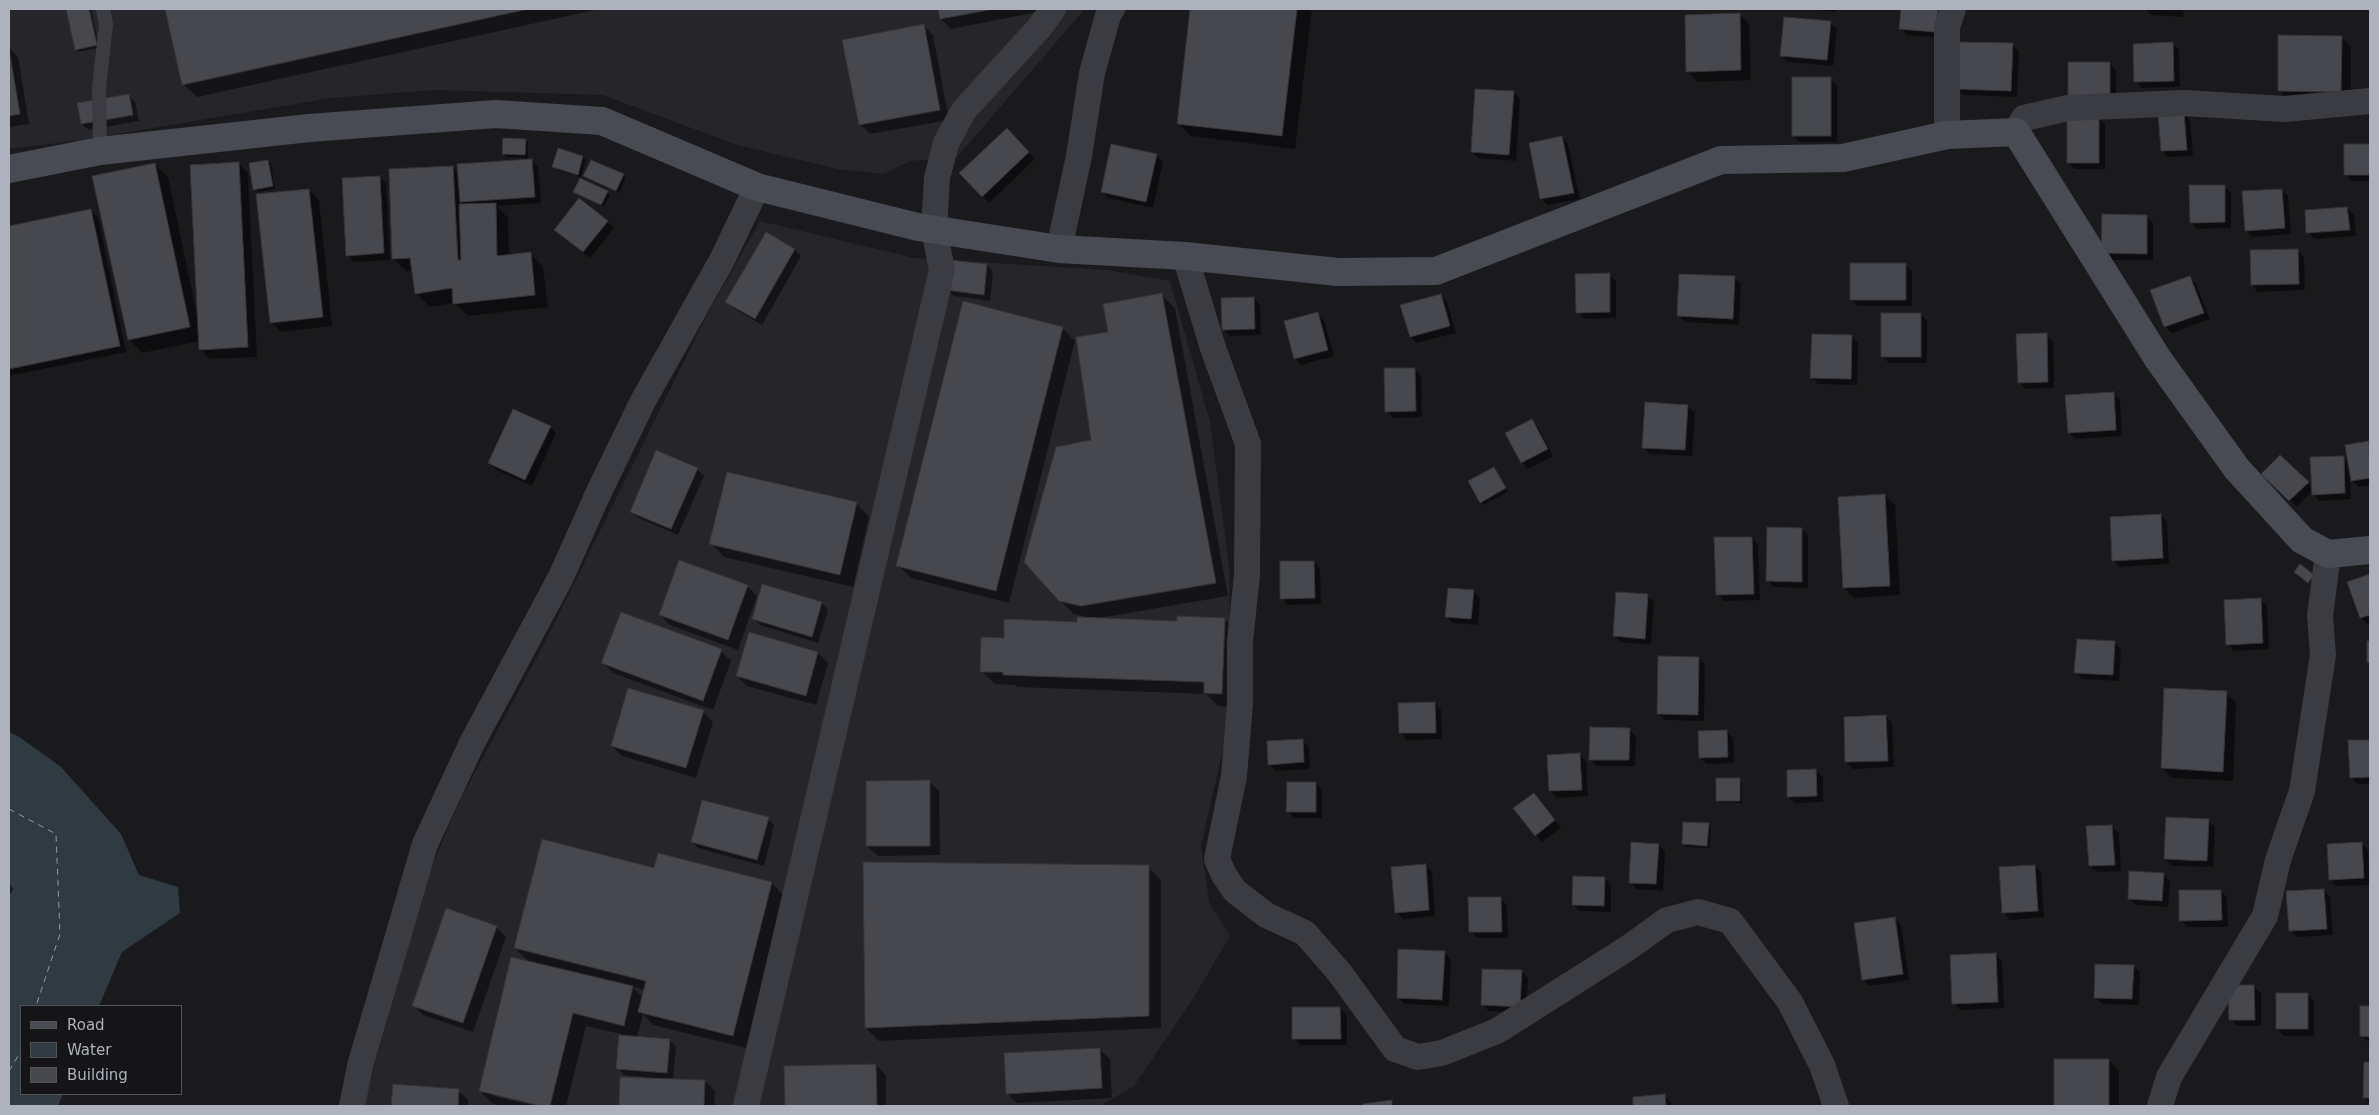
<!DOCTYPE html>
<style>
body{margin:0}
#map{position:relative;width:2379px;height:1115px;overflow:hidden;background:#1a1a1d;font-family:"DejaVu Sans",sans-serif}
canvas{display:block}
.frame{position:absolute;inset:0;border:10px solid #adb2bc;pointer-events:none}
.legend{position:absolute;left:20px;top:1005px;width:162px;height:90px;box-sizing:border-box;background:#151518;border:1px solid #52545a;margin:0;padding:6px 9px;list-style:none;font-size:15px;color:#adb2bc}
.legend li{display:flex;align-items:center;gap:10px;height:25px}
.legend b{width:25px;border:1px solid #52545a}
</style>
<div id="map">
<canvas width="2379" height="1115"></canvas>
<div class="frame"></div>
<ul class="legend">
<li><b style="height:6px;background:#494b52"></b>Road</li>
<li><b style="height:14px;background:#303a41"></b>Water</li>
<li><b style="height:14px;background:#47484d"></b>Building</li>
</ul>
</div>
<script>
const context = document.querySelector('canvas').getContext('2d');
context.lineJoin = 'round';
function fillPath(path, color) {
  context.fillStyle = color;
  context.fill(path, 'evenodd');
}
function toPath(rows) {
  const path = new Path2D();
  for (const r of rows) {
    path.moveTo(r[0], r[1]);
    for (let i = 2; i < r.length; i += 2) path.lineTo(r[i], r[i + 1]);
  }
  return path;
}
function trace(path, color, width, dash) {
  context.strokeStyle = color;
  context.lineWidth = width;
  context.lineCap = dash ? 'butt' : 'round';
  context.setLineDash(dash || []);
  context.stroke(path);
}
const built = toPath([
 [9,9,1085,9,957,157,910,161,884,174,838,169,737,145,603,95,434,90,331,98,82,140,9,149],
 [760,221,914,258,1107,270,1170,281,1210,422,1230,573,1228,727,1201,846,1209,902,1230,936,1194,997,1134,1086,1100,1106,363,1106,428,875,461,798,541,650,707,315]
]);
const water = toPath([
 [9,732,18,736,61,767,121,834,139,875,178,887,180,913,122,952,99,1006,21,1006,21,1094,63,1094,58,1106,9,1106,9,897,13,889,9,882]
]);
const shadow = toPath([
 [67,9,91,9,99,48,79,52,76,49],
 [167,9,600,9,197,97,183,84],
 [939,9,1053,9,951,29,941,19],
 [1192,9,1312,9,1295,149,1191,136,1178,123],
 [1802,9,1836,9,1836,12],
 [1902,9,1944,9,1942,38,1907,35,1900,28],
 [2145,9,2184,9,2183,17,2151,15],
 [1739,14,1749,24,1751,80,1698,82,1688,72],
 [1830,22,1837,29,1833,66,1788,62,1781,56],
 [923,25,933,35,949,120,870,134,860,124],
 [2341,37,2351,47,2351,101,2289,100,2279,90],
 [2172,43,2179,50,2180,87,2142,88,2135,81],
 [2012,44,2019,51,2017,97,1964,95,1957,89],
 [9,48,18,57,29,124,9,127],
 [2109,63,2116,70,2116,104,2076,104],
 [1830,79,1837,85,1837,142,1800,142,1793,135],
 [1514,92,1520,99,1516,161,1478,158,1472,152],
 [128,95,135,102,139,121,89,130,82,124,79,104],
 [2184,113,2190,120,2193,156,2168,157,2162,151],
 [2098,117,2105,124,2105,169,2075,169,2068,162],
 [1007,130,1035,159,989,203,961,173],
 [1562,137,1568,144,1580,199,1548,205,1541,199],
 [525,140,528,143,528,158,507,157,504,154],
 [2345,146,2370,146,2370,181,2352,181,2345,174],
 [559,150,583,157,586,160,581,177,557,170,554,167],
 [1156,155,1163,162,1153,208,1109,198,1102,191],
 [532,160,538,167,541,203,497,206,508,218,509,256,530,253,543,267,548,307,468,316,454,303,430,307,417,294,413,271,406,271,393,258,453,167,459,174],
 [268,161,271,164,275,189,258,192,255,189],
 [238,163,248,173,257,357,210,359,200,349,200,341,142,353,129,339,154,164,168,177,197,315],
 [623,175,626,178,619,193,585,176],
 [379,177,386,183,390,260,354,262,348,255],
 [2224,186,2231,193,2231,228,2197,229,2191,222],
 [309,190,319,200,332,326,281,332,271,322],
 [2282,190,2288,196,2291,234,2252,237,2246,230],
 [574,192,607,192,610,195,604,207],
 [2347,208,2354,215,2356,236,2314,239,2308,232],
 [91,211,98,217,126,352,9,376,9,228],
 [2146,217,2153,223,2153,260,2109,260,2103,253],
 [607,221,614,228,590,258,562,236],
 [766,233,795,250,801,256,762,325,733,308,727,302],
 [2297,250,2304,257,2305,290,2258,292,2252,285],
 [1905,264,1912,271,1912,306,1858,306,1851,299],
 [987,265,993,272,990,301,954,296,947,290],
 [1609,275,1616,281,1616,318,1584,319,1577,312],
 [2190,277,2196,284,2210,319,2172,333,2166,327,2152,291],
 [1734,278,1741,284,1739,325,1685,322,1679,316],
 [1161,295,1175,308,1228,596,1099,618,1178,622,1225,619,1238,632,1235,707,1218,706,1206,694,1017,687,1015,685,995,684,981,671,1005,639,1079,623,1091,618,1074,614,1060,600,1092,441,1110,333],
 [1441,296,1447,302,1456,333,1417,343,1411,337],
 [1253,298,1260,305,1261,335,1230,336,1224,330],
 [1318,314,1324,320,1334,356,1301,365,1295,358],
 [1921,314,1927,321,1927,363,1889,363,1882,356],
 [1062,328,1075,341,1009,603,911,578,897,565],
 [2046,334,2053,341,2054,388,2026,389,2019,382],
 [1852,336,1858,343,1857,385,1818,384,1812,377],
 [1414,369,1421,376,1422,417,1393,418,1386,411],
 [2114,394,2120,400,2122,436,2075,439,2069,432],
 [1646,404,1688,406,1695,413,1692,456,1650,454,1643,447],
 [1531,420,1538,427,1553,456,1528,469,1522,462],
 [550,427,556,433,532,486,496,470,489,463],
 [2369,442,2370,485,2359,487,2350,479,2351,499,2319,501,2313,494,2313,490,2297,507,2263,474,2280,456,2312,487,2343,457,2349,463],
 [1494,468,1508,492,1483,505,1481,502],
 [697,469,704,476,678,535,638,518,631,512],
 [1885,495,1895,505,1900,595,1854,598,1844,588],
 [856,503,869,517,853,587,724,557,711,543],
 [2161,515,2167,522,2169,564,2119,567,2113,560],
 [1802,529,1808,536,1808,588,1774,587,1767,580],
 [1752,538,1758,544,1760,600,1724,601,1717,594],
 [1314,562,1320,569,1321,604,1288,605,1282,598],
 [2370,575,2370,623,2367,624,2361,618,2348,583],
 [747,586,757,596,738,650,670,625,660,615],
 [763,586,822,603,828,610,818,643,760,625,753,618],
 [1474,591,1480,598,1478,625,1453,623,1447,617],
 [1647,595,1654,602,1651,645,1621,642,1614,636],
 [2261,600,2267,606,2269,649,2234,651,2228,644],
 [749,633,818,653,828,663,816,705,747,686,737,676],
 [2114,642,2121,649,2119,681,2082,679,2076,672],
 [721,651,731,661,713,710,613,673,603,663],
 [1699,658,1705,665,1704,721,1665,720,1658,714],
 [2226,693,2236,703,2233,781,2172,778,2162,768],
 [1434,703,1441,710,1442,739,1407,740,1401,733],
 [703,712,713,722,696,778,622,756,612,746],
 [1886,717,1892,723,1894,767,1853,769,1846,762],
 [1629,729,1636,736,1635,766,1597,766,1590,759],
 [1726,731,1733,738,1734,763,1707,764,1700,758],
 [1302,740,1309,747,1310,769,1276,771,1270,764],
 [2370,741,2370,784,2357,784,2351,777,2350,742],
 [1580,755,1586,761,1588,796,1557,798,1550,791],
 [1816,771,1823,777,1823,802,1795,803,1788,797],
 [1739,779,1742,782,1742,803,1720,803,1717,800],
 [929,781,939,791,940,855,878,856,867,846],
 [1316,783,1322,790,1322,818,1294,818,1288,811],
 [1534,794,1561,828,1542,842,1515,809],
 [768,819,774,825,764,866,698,848,692,842],
 [2208,820,2215,827,2213,867,2172,866,2165,859],
 [1708,825,1711,828,1710,848,1686,847,1683,844],
 [2112,826,2119,833,2121,871,2097,872,2090,866],
 [2361,843,2368,850,2370,885,2336,886,2330,880],
 [1659,845,1665,852,1663,891,1637,889,1630,882],
 [659,855,772,883,785,897,746,1048,653,1025,643,1014,637,1037,669,1040,676,1046,673,1080,705,1081,715,1091,714,1106,620,1106,621,1078,646,1079,646,1077,624,1075,618,1068,621,1034,586,1026,566,1106,547,1106,494,1093,494,1096,536,1106,503,1106,493,1104,480,1091,530,963,515,948,655,869],
 [633,987,645,990,643,998],
 [1425,865,1432,872,1435,916,1403,919,1396,912],
 [2035,866,2041,872,2044,917,2010,920,2004,913,2001,868],
 [1148,867,1161,880,1161,1028,879,1041,866,1028],
 [2163,874,2170,881,2168,907,2136,905,2129,899],
 [1605,878,1611,885,1611,912,1580,911,1573,905],
 [2323,890,2330,897,2333,935,2297,937,2290,930],
 [2221,891,2227,898,2228,927,2187,927,2181,920],
 [1500,898,1507,905,1508,938,1477,938,1471,932],
 [1895,919,1901,925,1909,980,1869,986,1863,979],
 [496,927,506,937,473,1032,423,1015,413,1005],
 [1444,952,1451,959,1449,1006,1405,1004,1398,997],
 [1995,954,2002,961,2004,1008,1960,1010,1954,1004],
 [2133,966,2140,972,2139,1005,2102,1004,2095,997],
 [1521,971,1528,978,1526,1013,1489,1011,1482,1004],
 [2254,986,2261,993,2261,1026,2237,1026,2230,1019],
 [2308,994,2314,1001,2314,1036,2284,1036,2277,1029],
 [2361,1007,2370,1008,2370,1043,2361,1036],
 [1340,1008,1347,1015,1347,1045,1300,1045,1294,1038],
 [1099,1049,1110,1059,1112,1098,1017,1103,1007,1093],
 [2055,1060,2108,1060,2119,1070,2119,1106,2055,1106],
 [2365,1063,2370,1063,2370,1104,2364,1098],
 [876,1065,886,1075,886,1106,787,1106,786,1067],
 [394,1085,458,1090,468,1100,468,1106,392,1106],
 [1664,1096,1671,1102,1671,1106,1635,1106,1634,1098],
 [1391,1101,1396,1106,1364,1106,1364,1105]
]);
const ferry = toPath([
 [9,809,56,834,60,934,36,1006],
 [9,1071,21,1051]
]);
const building = toPath([
 [66,9,89,9,97,45,75,50,66,9],
 [165,9,528,9,182,85,165,9],
 [938,9,994,9,940,19,938,9],
 [1190,9,1297,9,1282,136,1177,124,1190,9],
 [1901,9,1938,9,1935,32,1899,29,1901,9],
 [1740,13,1741,70,1686,72,1685,15,1740,13],
 [1784,17,1831,21,1827,60,1780,56,1784,17],
 [924,24,940,110,859,125,842,40,924,24],
 [2278,35,2342,36,2341,92,2278,91,2278,35],
 [1957,42,2013,43,2011,91,1956,89,1957,42],
 [2173,42,2174,81,2134,82,2133,44,2173,42],
 [9,49,20,114,9,116,9,49],
 [2068,62,2110,62,2110,98,2068,98,2068,62],
 [1792,77,1831,77,1831,136,1792,136,1792,77],
 [1475,89,1514,91,1509,155,1471,152,1475,89],
 [129,94,133,115,81,124,77,103,129,94],
 [2184,112,2187,150,2161,151,2158,114,2184,112],
 [2067,116,2099,116,2099,163,2067,163,2067,116],
 [1007,128,1029,152,982,197,959,173,1007,128],
 [1562,136,1574,193,1540,199,1529,143,1562,136],
 [503,138,526,139,525,155,502,154,503,138],
 [1111,144,1157,154,1146,202,1101,192,1111,144],
 [2344,144,2370,144,2370,175,2344,175,2344,144],
 [558,148,583,156,578,175,552,167,558,148],
 [532,159,535,197,460,202,457,164,532,159],
 [268,160,273,186,253,190,249,163,268,160],
 [591,160,624,174,616,191,583,176,591,160],
 [239,162,248,347,199,350,190,165,239,162],
 [155,163,190,327,128,340,92,176,155,163],
 [453,166,458,260,461,260,459,204,496,203,497,256,531,252,535,295,453,304,452,288,415,294,410,258,392,259,389,169,453,166],
 [380,176,384,253,346,256,342,178,380,176],
 [580,178,608,191,601,205,573,192,580,178],
 [2189,185,2225,185,2225,222,2190,223,2189,185],
 [309,189,323,317,270,323,256,194,309,189],
 [2282,189,2285,228,2245,231,2242,191,2282,189],
 [579,198,608,221,583,252,554,230,579,198],
 [2347,207,2350,230,2306,233,2305,210,2347,207],
 [91,209,120,346,9,369,9,226,91,209],
 [2102,214,2147,215,2147,254,2101,253,2102,214],
 [766,232,795,249,755,319,725,302,766,232],
 [2298,249,2299,284,2251,285,2250,250,2298,249],
 [950,260,987,264,984,295,946,290,950,260],
 [1850,263,1906,263,1906,300,1850,300,1850,263],
 [1610,273,1610,312,1576,313,1575,274,1610,273],
 [1679,274,1735,276,1733,319,1677,316,1679,274],
 [2190,276,2204,313,2164,327,2150,290,2190,276],
 [1162,293,1216,583,1081,606,1059,601,1024,562,1056,447,1091,440,1076,337,1108,332,1103,304,1162,293],
 [1441,294,1450,326,1410,337,1400,305,1441,294],
 [1254,297,1255,329,1222,330,1221,298,1254,297],
 [963,301,1063,327,996,591,896,566,963,301],
 [1318,312,1328,350,1294,359,1284,321,1318,312],
 [1881,313,1921,313,1921,357,1881,357,1881,313],
 [2047,333,2048,382,2018,383,2016,334,2047,333],
 [1812,334,1852,335,1851,379,1810,378,1812,334],
 [1384,368,1415,368,1416,411,1385,412,1384,368],
 [2114,392,2116,430,2068,433,2065,395,2114,392],
 [1645,402,1688,405,1685,450,1642,448,1645,402],
 [513,409,551,426,525,480,488,463,513,409],
 [1532,419,1548,449,1521,463,1505,433,1532,419],
 [2369,441,2370,478,2351,481,2345,445,2369,441],
 [656,450,698,468,671,529,630,512,656,450],
 [2280,455,2309,482,2289,501,2261,474,2280,455],
 [2344,456,2345,493,2312,495,2310,457,2344,456],
 [1494,467,1506,488,1480,503,1468,481,1494,467],
 [727,472,857,502,840,575,709,544,727,472],
 [1885,494,1890,586,1843,588,1838,497,1885,494],
 [2161,514,2163,558,2112,561,2110,517,2161,514],
 [1767,527,1802,528,1802,582,1766,581,1767,527],
 [1714,537,1752,537,1754,594,1716,595,1714,537],
 [679,560,748,585,728,640,659,615,679,560],
 [1280,561,1314,561,1315,598,1280,599,1280,561],
 [2300,564,2314,575,2308,583,2294,572,2300,564],
 [2370,574,2370,615,2360,618,2347,582,2370,574],
 [762,584,822,602,812,637,752,619,762,584],
 [1448,588,1474,590,1471,619,1445,617,1448,588],
 [1616,592,1648,594,1645,639,1613,636,1616,592],
 [2261,598,2263,643,2226,645,2224,600,2261,598],
 [621,612,722,649,703,701,601,663,621,612],
 [1177,616,1225,618,1222,694,1204,693,1204,682,1003,675,1003,672,980,672,981,637,1004,638,1004,619,1077,622,1077,617,1177,621,1177,616],
 [749,632,818,652,806,696,736,676,749,632],
 [2077,639,2115,641,2113,675,2074,673,2077,639],
 [2367,641,2370,641,2370,663,2367,662,2367,641],
 [1658,656,1699,657,1698,715,1657,714,1658,656],
 [628,688,704,710,686,768,611,746,628,688],
 [2164,688,2227,691,2223,772,2161,768,2164,688],
 [1435,702,1436,733,1399,733,1398,703,1435,702],
 [1886,715,1888,761,1845,762,1844,717,1886,715],
 [1590,727,1630,728,1629,760,1589,760,1590,727],
 [1727,730,1728,757,1699,758,1698,731,1727,730],
 [1303,739,1304,762,1268,765,1267,741,1303,739],
 [2348,740,2370,740,2370,777,2350,778,2348,740],
 [1580,753,1582,790,1549,791,1547,755,1580,753],
 [1816,769,1817,796,1787,797,1787,770,1816,769],
 [1716,778,1740,778,1740,801,1716,801,1716,778],
 [930,780,930,846,866,846,866,781,930,780],
 [1287,782,1316,782,1316,812,1286,812,1287,782],
 [1534,793,1555,820,1535,836,1513,808,1534,793],
 [702,800,769,817,757,860,691,842,702,800],
 [2166,817,2209,819,2207,861,2164,859,2166,817],
 [1683,822,1709,823,1707,846,1682,844,1683,822],
 [2112,825,2115,865,2089,866,2086,826,2112,825],
 [542,839,654,868,658,853,772,882,733,1036,638,1012,646,981,514,948,542,839],
 [1631,842,1659,844,1656,884,1629,883,1631,842],
 [2362,842,2364,878,2329,880,2327,844,2362,842],
 [863,862,1149,865,1149,1016,865,1028,863,862],
 [1426,864,1429,910,1395,913,1391,867,1426,864],
 [2035,865,2038,911,2002,913,1999,867,2035,865],
 [2129,871,2164,873,2162,901,2128,899,2129,871],
 [1573,876,1605,877,1604,906,1572,905,1573,876],
 [2324,889,2327,929,2289,931,2286,891,2324,889],
 [2179,890,2221,890,2222,920,2179,921,2179,890],
 [1468,897,1501,897,1502,932,1469,932,1468,897],
 [446,908,497,926,463,1023,412,1006,446,908],
 [1895,917,1903,974,1862,980,1854,923,1895,917],
 [1398,949,1445,951,1442,1000,1397,998,1398,949],
 [1996,953,1998,1002,1952,1004,1950,955,1996,953],
 [511,957,633,986,624,1026,573,1013,550,1106,541,1106,479,1091,511,957],
 [2095,964,2134,965,2132,999,2094,998,2095,964],
 [1482,969,1522,970,1520,1007,1481,1005,1482,969],
 [2228,985,2254,985,2255,1020,2229,1020,2228,985],
 [2276,993,2308,993,2308,1029,2276,1029,2276,993],
 [2360,1006,2370,1006,2370,1037,2360,1036,2360,1006],
 [1292,1007,1340,1007,1341,1039,1292,1039,1292,1007],
 [619,1035,670,1039,667,1073,616,1069,619,1035],
 [1100,1048,1102,1088,1006,1094,1004,1053,1100,1048],
 [2054,1059,2109,1059,2109,1106,2054,1106,2054,1059],
 [2364,1062,2370,1062,2370,1098,2363,1098,2364,1062],
 [876,1064,877,1106,785,1106,784,1066,876,1064],
 [620,1077,705,1080,704,1106,619,1106,620,1077],
 [393,1084,459,1089,458,1106,391,1106,393,1084],
 [1665,1094,1666,1106,1633,1106,1633,1097,1665,1094],
 [1392,1100,1392,1106,1363,1106,1363,1104,1392,1100]
]);
const service = toPath([
 [100,151,99,88,106,24,103,9]
]);
const minor = toPath([
 [2016,132,2024,118,2068,108,2184,103,2285,109,2370,101],
 [1947,135,1947,27,1953,9],
 [1059,249,1079,156,1092,73,1109,12,1112,9],
 [1185,256,1213,348,1248,444,1247,575,1240,641,1240,704,1234,776,1217,859,1224,875,1235,891,1266,915,1305,933,1339,972,1395,1049,1418,1057,1442,1053,1497,1031,1628,948,1667,920,1698,912,1730,921,1790,1002,1822,1065,1836,1106],
 [352,1106,360,1066,425,844,472,743,561,577,597,496,643,401,722,260,757,187],
 [746,1106,942,270,934,229,937,178,946,143,964,110,1039,28,1053,9],
 [2160,1106,2169,1077,2265,916,2278,860,2302,791,2323,655,2320,616,2328,554]
]);
const secondary = toPath([
 [9,169,100,151,309,128,496,114,602,121,757,187,918,227,1059,249,1185,256,1338,272,1436,271,1721,160,1843,158,1947,135,2016,132,2158,359,2237,469,2302,540,2328,554,2370,550]
]);
fillPath(built, '#26262a');
fillPath(water, '#303a41');
fillPath(shadow, '#0007');
trace(ferry, '#859fb7', 1, [6, 5]);
fillPath(building, '#47484d');
trace(building, '#343439', 1);
trace(service, '#3b3c42', 14);
trace(minor, '#3b3c42', 26);
trace(secondary, '#494b52', 28);
</script>
